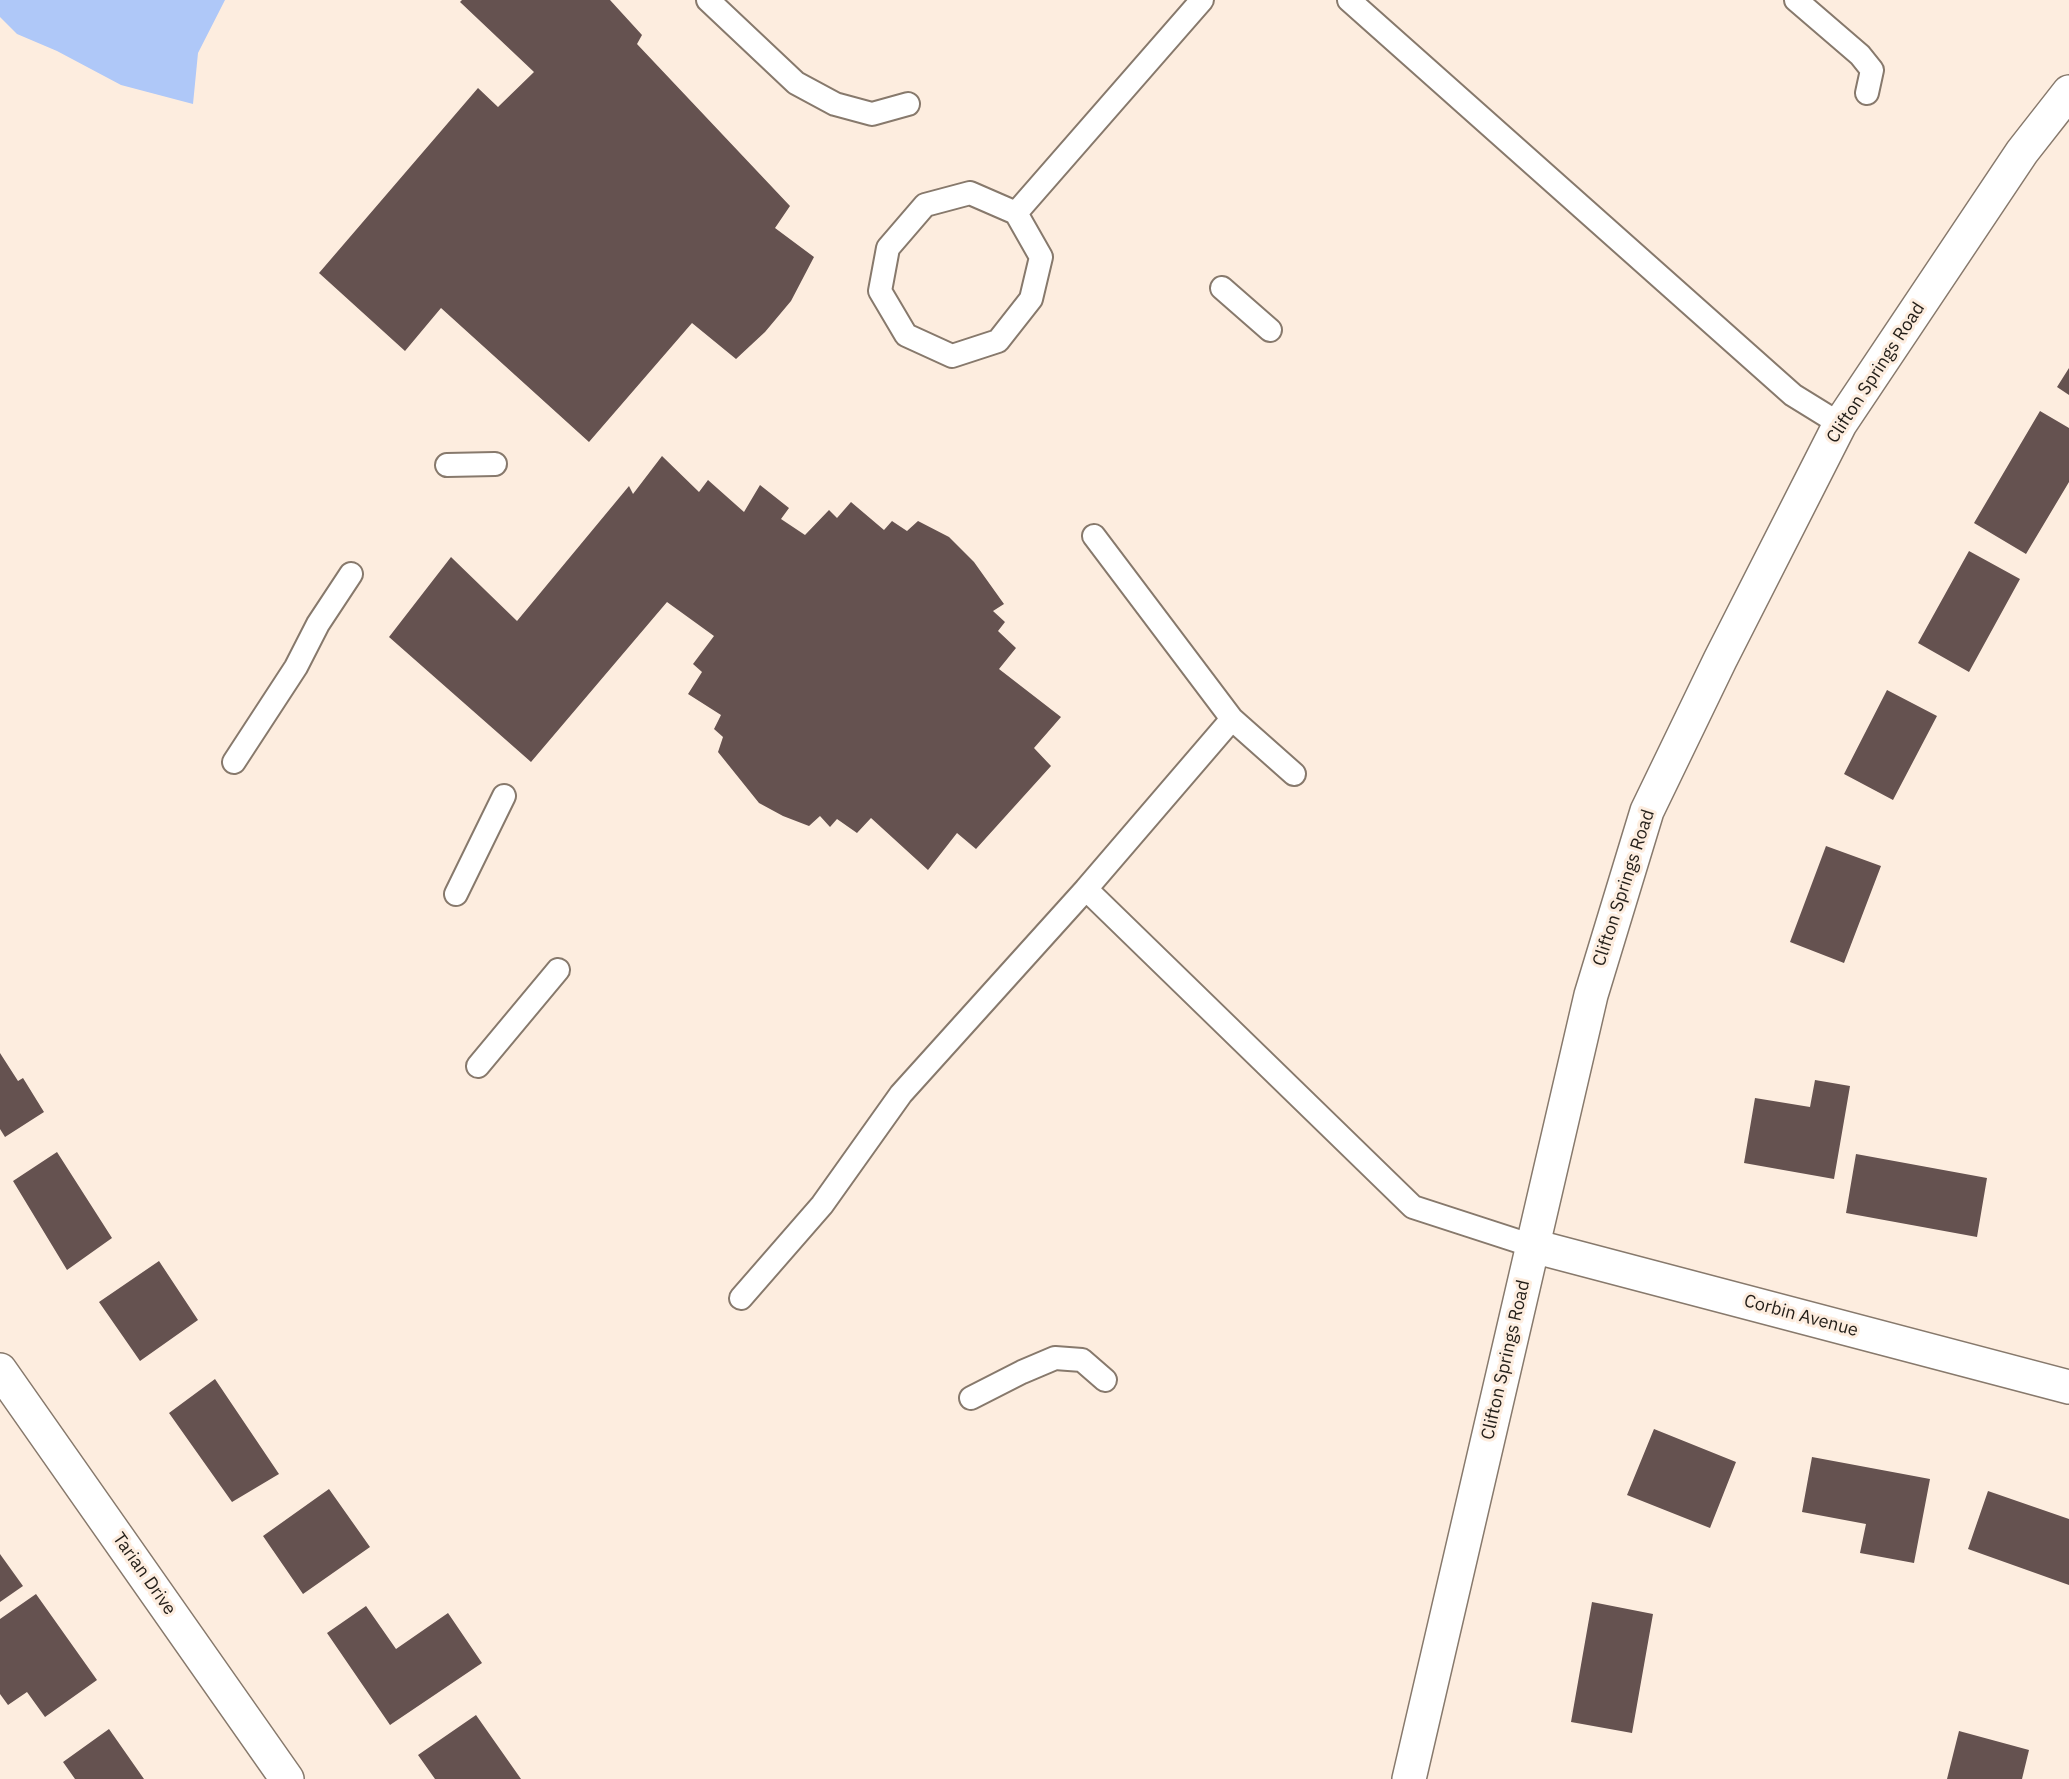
<!DOCTYPE html>
<style>
body{margin:0}
canvas{display:block;background:#fdeddf}
</style>
<canvas width="2069" height="1779"></canvas>
<script>
const context = document.querySelector('canvas').getContext('2d');
context.lineJoin = 'round';
function fillPath(path, color) {
  context.fillStyle = color;
  context.fill(path, 'evenodd');
}
function toPath(rows) {
  const path = new Path2D();
  for (const r of rows) {
    path.moveTo(r[0], r[1]);
    for (let i = 2; i < r.length; i += 2) path.lineTo(r[i], r[i + 1]);
  }
  return path;
}
function trace(path, color, width, dash) {
  context.strokeStyle = color;
  context.lineWidth = width;
  context.lineCap = dash ? 'butt' : 'round';
  context.setLineDash(dash || []);
  context.stroke(path);
}
function write(font, color, halo, rows, align = 'center') {
  context.font = font + ' "IBM Plex Sans",sans-serif';
  context.lineWidth = 6;
  context.setLineDash([]);
  context.textBaseline = 'middle';
  context.strokeStyle = halo;
  context.fillStyle = color;
  for (const [text, x, y, turn = 0] of rows) {
    context.save();
    context.translate(x, y);
    context.rotate((+turn || 0) * Math.PI / 180);
    context.textAlign = isNaN(turn) ? turn : align;
    if (halo) context.strokeText(text, 0, 0);
    context.fillText(text, 0, 0);
    context.restore();
  }
}
const water = toPath([
 [0,0,225,0,198,53,193,104,121,85,57,51,17,34,0,17]
]);
const building = toPath([
 [462,0,610,0,642,35,637,44,790,206,775,228,814,257,791,301,765,332,736,359,692,323,589,442,441,308,405,351,319,273,478,88,498,107,534,72,460,2],
 [2069,368,2069,395,2057,387],
 [2040,411,2069,428,2069,482,2026,554,1974,523],
 [662,456,699,492,708,480,744,512,760,485,789,508,781,519,805,535,829,510,837,518,851,502,884,530,892,521,907,531,918,521,949,537,974,562,1004,604,993,611,1005,622,998,631,1016,648,999,669,1061,717,1034,748,1051,766,976,849,957,833,928,870,871,818,857,833,837,819,830,827,820,816,809,826,783,816,759,803,718,752,723,737,714,729,721,715,688,694,702,672,693,664,714,636,667,602,531,762,389,637,451,557,517,621,629,486,633,494],
 [1969,551,2020,579,1969,672,1918,643],
 [1887,690,1937,716,1893,800,1844,774],
 [1826,846,1881,866,1844,963,1790,942],
 [0,1053,18,1081,23,1078,44,1112,5,1137,0,1129],
 [1815,1080,1850,1086,1834,1179,1744,1163,1755,1098,1810,1107],
 [57,1152,112,1238,67,1270,13,1181],
 [1856,1154,1987,1178,1977,1237,1846,1213],
 [159,1261,198,1320,140,1361,99,1302],
 [215,1379,279,1474,232,1502,169,1413],
 [1654,1429,1736,1462,1710,1528,1627,1495],
 [1812,1457,1930,1479,1914,1563,1860,1553,1866,1524,1802,1512],
 [329,1489,370,1547,303,1594,263,1536],
 [1988,1491,2069,1519,2069,1585,1968,1549],
 [0,1554,23,1586,0,1602],
 [36,1594,97,1680,45,1717,27,1692,8,1705,0,1694,0,1619],
 [1592,1602,1653,1614,1632,1733,1571,1722],
 [366,1606,396,1649,448,1613,482,1663,390,1725,327,1633],
 [476,1715,521,1779,435,1779,418,1755],
 [109,1729,144,1779,75,1779,63,1762],
 [1959,1731,2029,1750,2022,1779,1947,1779]
]);
const service = toPath([
 [708,0,796,83,835,104,872,114,908,104],
 [1349,0,1793,395,1840,424],
 [1796,0,1860,55,1872,70,1867,93],
 [970,193,1016,213,1041,257,1031,299,998,341,952,356,906,335,880,291,888,248,925,205,970,193],
 [1016,213,1202,0],
 [1222,288,1270,330],
 [447,465,495,464],
 [1094,536,1232,719,1294,774],
 [234,762,296,667,318,624,351,574],
 [1086,889,1413,1207,1533,1246],
 [456,894,504,796],
 [478,1066,558,970],
 [741,1298,822,1205,901,1094,1086,889,1232,719],
 [971,1398,1022,1372,1055,1358,1082,1360,1105,1380]
]);
const minor = toPath([
 [1533,1246,2069,1387],
 [0,1370,287,1779]
]);
const tertiary = toPath([
 [1409,1779,1591,995,1647,811,1720,660,1840,424,2022,152,2069,92]
]);
const streetNames = [
 ["Clifton Springs Road",1876,373,-57],
 ["Clifton Springs Road",1624,888,-72],
 ["Corbin Avenue",1801,1316,15],
 ["Clifton Springs Road",1506,1360,-77],
 ["Tarian Drive",144,1574,55]
];
fillPath(water, '#afc8f8');
fillPath(building, '#655250');
trace(service, '#87796c', 26);
trace(minor, '#87796c', 36);
trace(tertiary, '#87796c', 36);
trace(service, '#fff', 22);
trace(minor, '#fff', 33);
trace(tertiary, '#fff', 33);
write('18px', '#231e18', '#fdeddf', streetNames);
</script>
